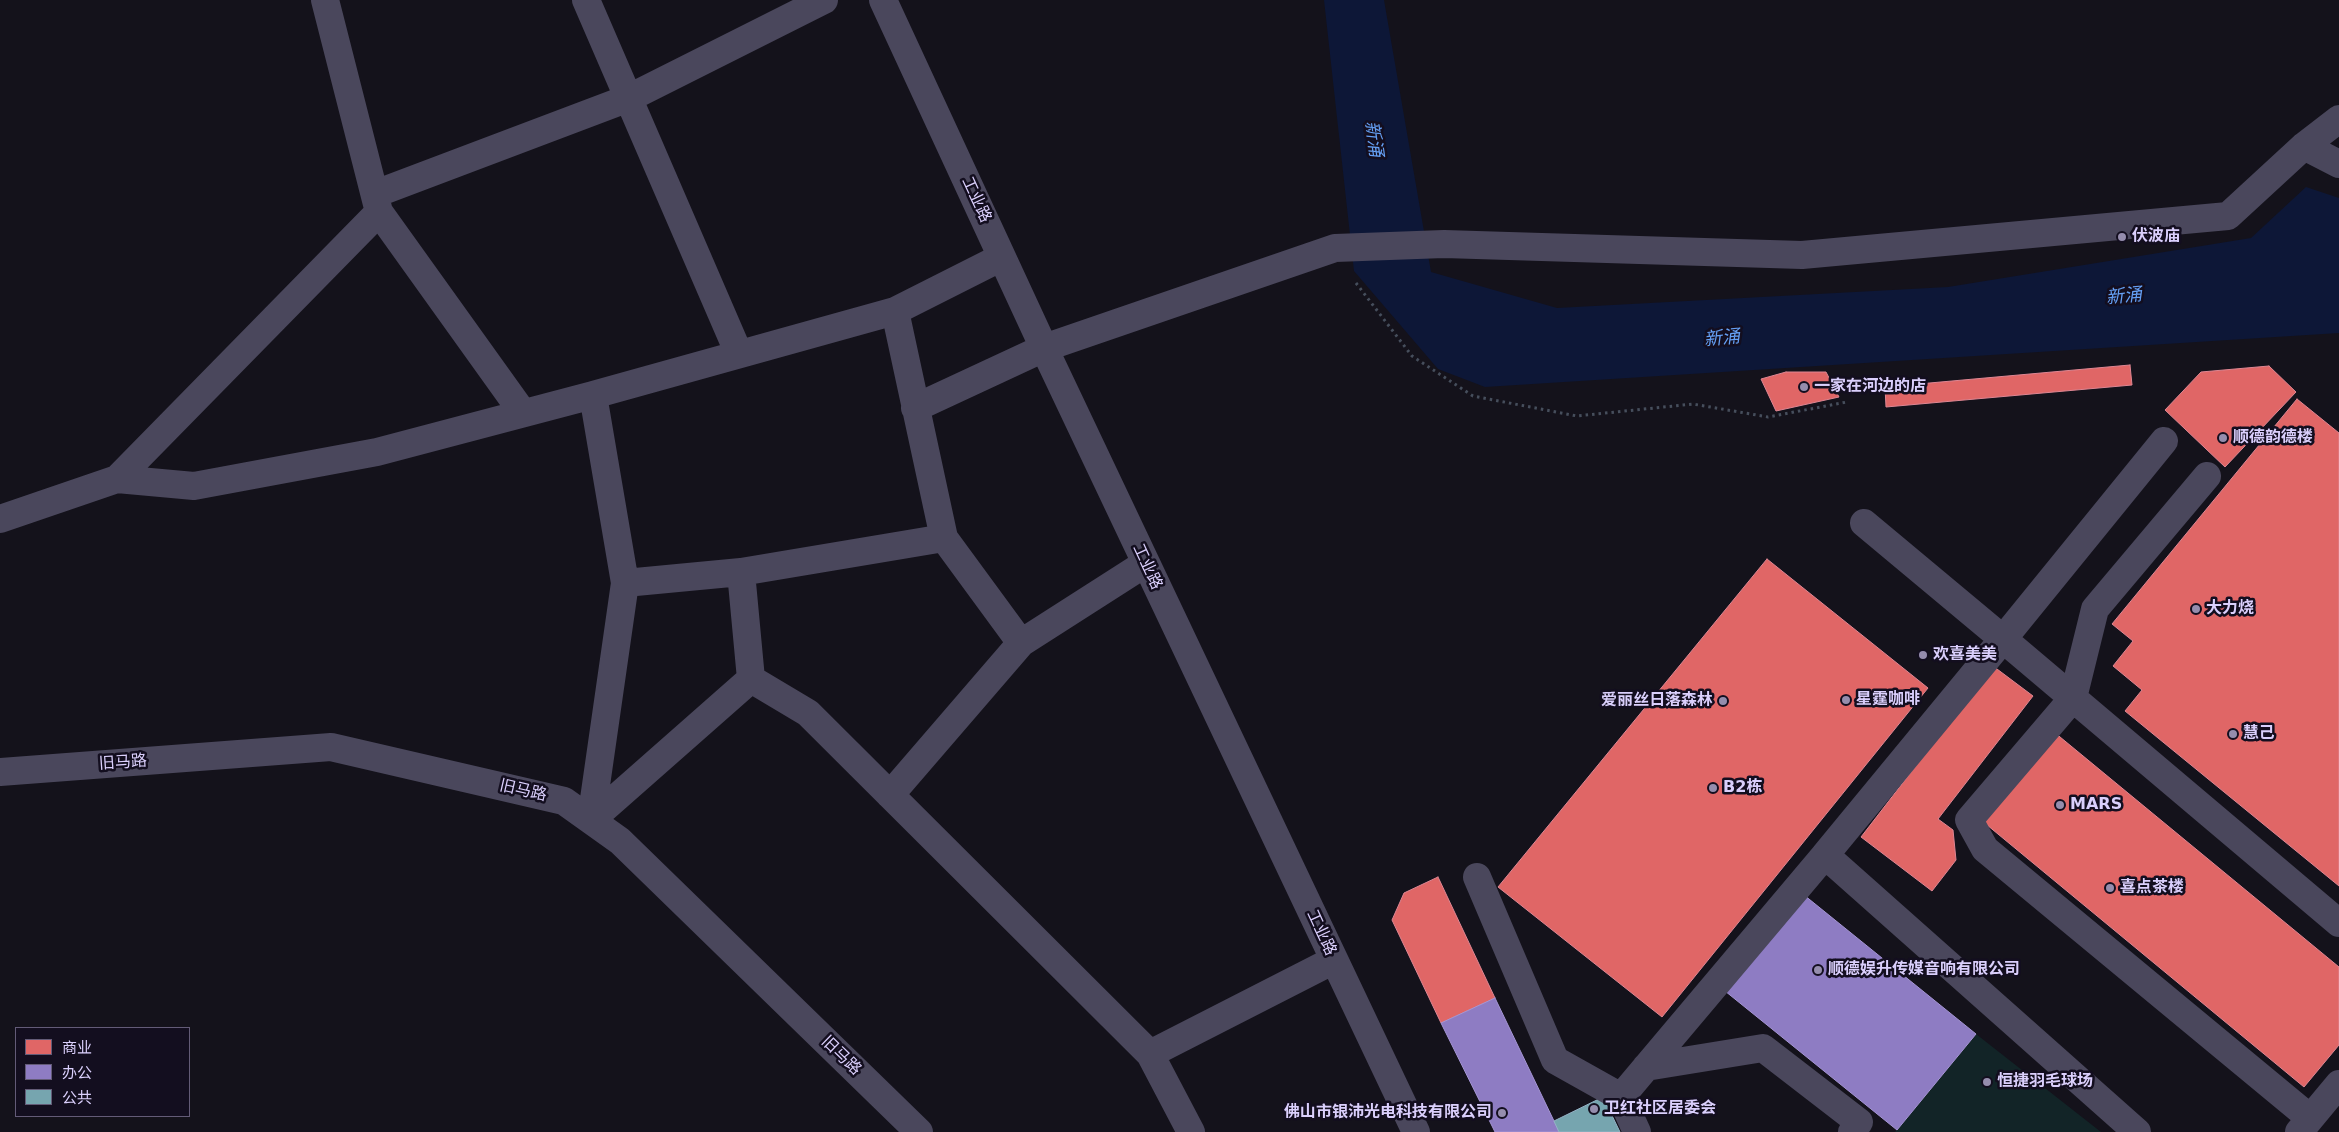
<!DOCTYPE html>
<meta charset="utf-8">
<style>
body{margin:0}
#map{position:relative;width:2339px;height:1132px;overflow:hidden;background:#14121b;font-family:"DejaVu Sans","Noto Sans SC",sans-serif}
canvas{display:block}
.legend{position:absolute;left:15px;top:1027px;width:175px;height:90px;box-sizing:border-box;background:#130e1f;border:1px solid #635b77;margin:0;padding:6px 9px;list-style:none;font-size:15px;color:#dacffc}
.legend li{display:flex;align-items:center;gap:10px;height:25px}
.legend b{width:25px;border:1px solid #635b77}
</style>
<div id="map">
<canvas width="2339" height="1132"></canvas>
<ul class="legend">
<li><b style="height:14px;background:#e06666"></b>商业</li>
<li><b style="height:14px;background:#8e7cc3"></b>办公</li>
<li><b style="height:14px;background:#76a5af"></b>公共</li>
</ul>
</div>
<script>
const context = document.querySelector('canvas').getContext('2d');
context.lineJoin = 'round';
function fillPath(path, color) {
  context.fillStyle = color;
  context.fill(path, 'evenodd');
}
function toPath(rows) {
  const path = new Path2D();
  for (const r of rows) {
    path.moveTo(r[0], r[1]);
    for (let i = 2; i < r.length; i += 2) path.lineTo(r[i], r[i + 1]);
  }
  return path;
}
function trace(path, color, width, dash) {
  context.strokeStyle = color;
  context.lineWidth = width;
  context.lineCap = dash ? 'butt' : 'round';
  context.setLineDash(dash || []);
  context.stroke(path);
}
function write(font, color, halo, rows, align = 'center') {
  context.font = font + ' "DejaVu Sans","Noto Sans SC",sans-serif';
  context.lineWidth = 5;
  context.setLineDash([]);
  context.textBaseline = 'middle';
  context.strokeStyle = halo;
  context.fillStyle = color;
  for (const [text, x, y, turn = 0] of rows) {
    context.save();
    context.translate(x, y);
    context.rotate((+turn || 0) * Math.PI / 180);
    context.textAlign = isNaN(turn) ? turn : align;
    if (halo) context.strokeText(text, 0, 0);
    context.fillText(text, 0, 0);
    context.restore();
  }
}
const green = toPath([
 [1976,1034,2101,1132,1895,1132]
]);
const water = toPath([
 [1324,0,1384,0,1431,272,1557,308,1948,287,2251,238,2306,187,2339,198,2339,333,1485,387,1438,369,1354,271]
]);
const shops = toPath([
 [2130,365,2132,385,1886,407,1885,387,2130,365],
 [2269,366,2296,392,2225,467,2165,410,2201,372,2269,366],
 [1786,372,1826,372,1839,397,1776,411,1761,379,1786,372],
 [2297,399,2339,433,2339,886,2125,711,2142,690,2113,666,2133,641,2112,624,2297,399],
 [1767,559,1928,688,1662,1017,1498,887,1767,559],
 [1993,666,2033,696,1938,819,1953,830,1956,860,1932,891,1861,837,1993,666],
 [2054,732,2339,967,2339,1045,2304,1087,1981,820,2054,732],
 [1438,877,1495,998,1441,1023,1392,920,1404,893,1438,877]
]);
const offices = toPath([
 [1804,895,1976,1034,1897,1130,1725,991,1804,895],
 [1495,998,1554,1121,1559,1132,1495,1132,1441,1023,1495,998]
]);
const public = toPath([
 [1603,1097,1620,1132,1559,1132,1554,1121,1603,1097]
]);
const path = toPath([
 [1356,283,1412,356,1473,396,1577,416,1693,404,1768,417,1847,402]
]);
const minor = toPath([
 [325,0,379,212,523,413],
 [586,0,739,354],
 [883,0,1044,348,1416,1132],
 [2304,146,2339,164],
 [375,194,629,98,824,0],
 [915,408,1044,348,1335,248,1444,244,1802,255,2228,216,2304,146,2339,119],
 [2207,476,2095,609,2073,698,1969,820,1985,849,2310,1118],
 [117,479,379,212],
 [0,519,117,479,194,486,377,452,593,395],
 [1864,523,2003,639,2164,441],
 [944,538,895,311,1002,257],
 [625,583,593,395,895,311],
 [751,679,741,572,944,538,1021,643],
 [0,772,331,747,564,801,620,841,919,1132],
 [890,795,1021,643,1146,563],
 [591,820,751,679,808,713,1150,1054,1191,1132],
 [591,820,625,583,741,572],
 [1477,877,1555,1060,1621,1097],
 [1150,1054,1334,960],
 [1646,1067,1763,1048,1859,1122,1852,1132],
 [1637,1132,1621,1097,1825,855],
 [2137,1132,1825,855,2003,639,2339,923],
 [2299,1132,2339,1084]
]);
const markers = [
 [2122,237,5,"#958dad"],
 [1804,387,5,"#958dad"],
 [2223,438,5,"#958dad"],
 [2196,609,5,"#958dad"],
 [1923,655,5,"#958dad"],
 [1846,700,5,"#958dad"],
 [1723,701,5,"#958dad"],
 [2233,734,5,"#958dad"],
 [1713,788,5,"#958dad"],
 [2060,805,5,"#958dad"],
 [2110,888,5,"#958dad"],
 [1818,970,5,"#958dad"],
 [1987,1082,5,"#958dad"],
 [1594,1109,5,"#958dad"],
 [1502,1113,5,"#958dad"]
];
const streetNames = [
 ["工业路",976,200,65],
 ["工业路",1147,567,65],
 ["旧马路",123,763,-4],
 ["旧马路",523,791,13],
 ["工业路",1321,933,65],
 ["旧马路",841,1056,44]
];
const poiNames = [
 ["伏波庙",2132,237],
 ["一家在河边的店",1814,387],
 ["顺德韵德楼",2233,438],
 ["大力烧",2206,609],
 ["欢喜美美",1933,655],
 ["星霆咖啡",1856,700],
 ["爱丽丝日落森林",1713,701,"right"],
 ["慧己",2243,734],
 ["B2栋",1723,788],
 ["MARS",2070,805],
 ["喜点茶楼",2120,888],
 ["顺德娱升传媒音响有限公司",1828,970],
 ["恒捷羽毛球场",1997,1082],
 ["卫红社区居委会",1604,1109],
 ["佛山市银沛光电科技有限公司",1492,1113,"right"]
];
const waterNames = [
 ["新涌",1373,139,82],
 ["新涌",2124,297,-6],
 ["新涌",1722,339,-6]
];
fillPath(green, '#122427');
fillPath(water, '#0d1737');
fillPath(shops, '#e06666');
trace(shops, '#de8693', 1);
fillPath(offices, '#8e7cc3');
trace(offices, '#a595d4', 1);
fillPath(public, '#76a5af');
trace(public, '#94b2c6', 1);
trace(path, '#464e5c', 3, [2.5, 4]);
trace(minor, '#4a475c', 28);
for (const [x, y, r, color] of markers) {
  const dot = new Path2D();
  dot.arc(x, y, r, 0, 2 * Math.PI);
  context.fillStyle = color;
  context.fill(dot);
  trace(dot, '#130e1f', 2);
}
write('16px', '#dacffc', '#130e1f', streetNames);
write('bold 16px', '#dacffc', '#130e1f', poiNames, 'left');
write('italic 18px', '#65a0f5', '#130e1f', waterNames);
</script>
